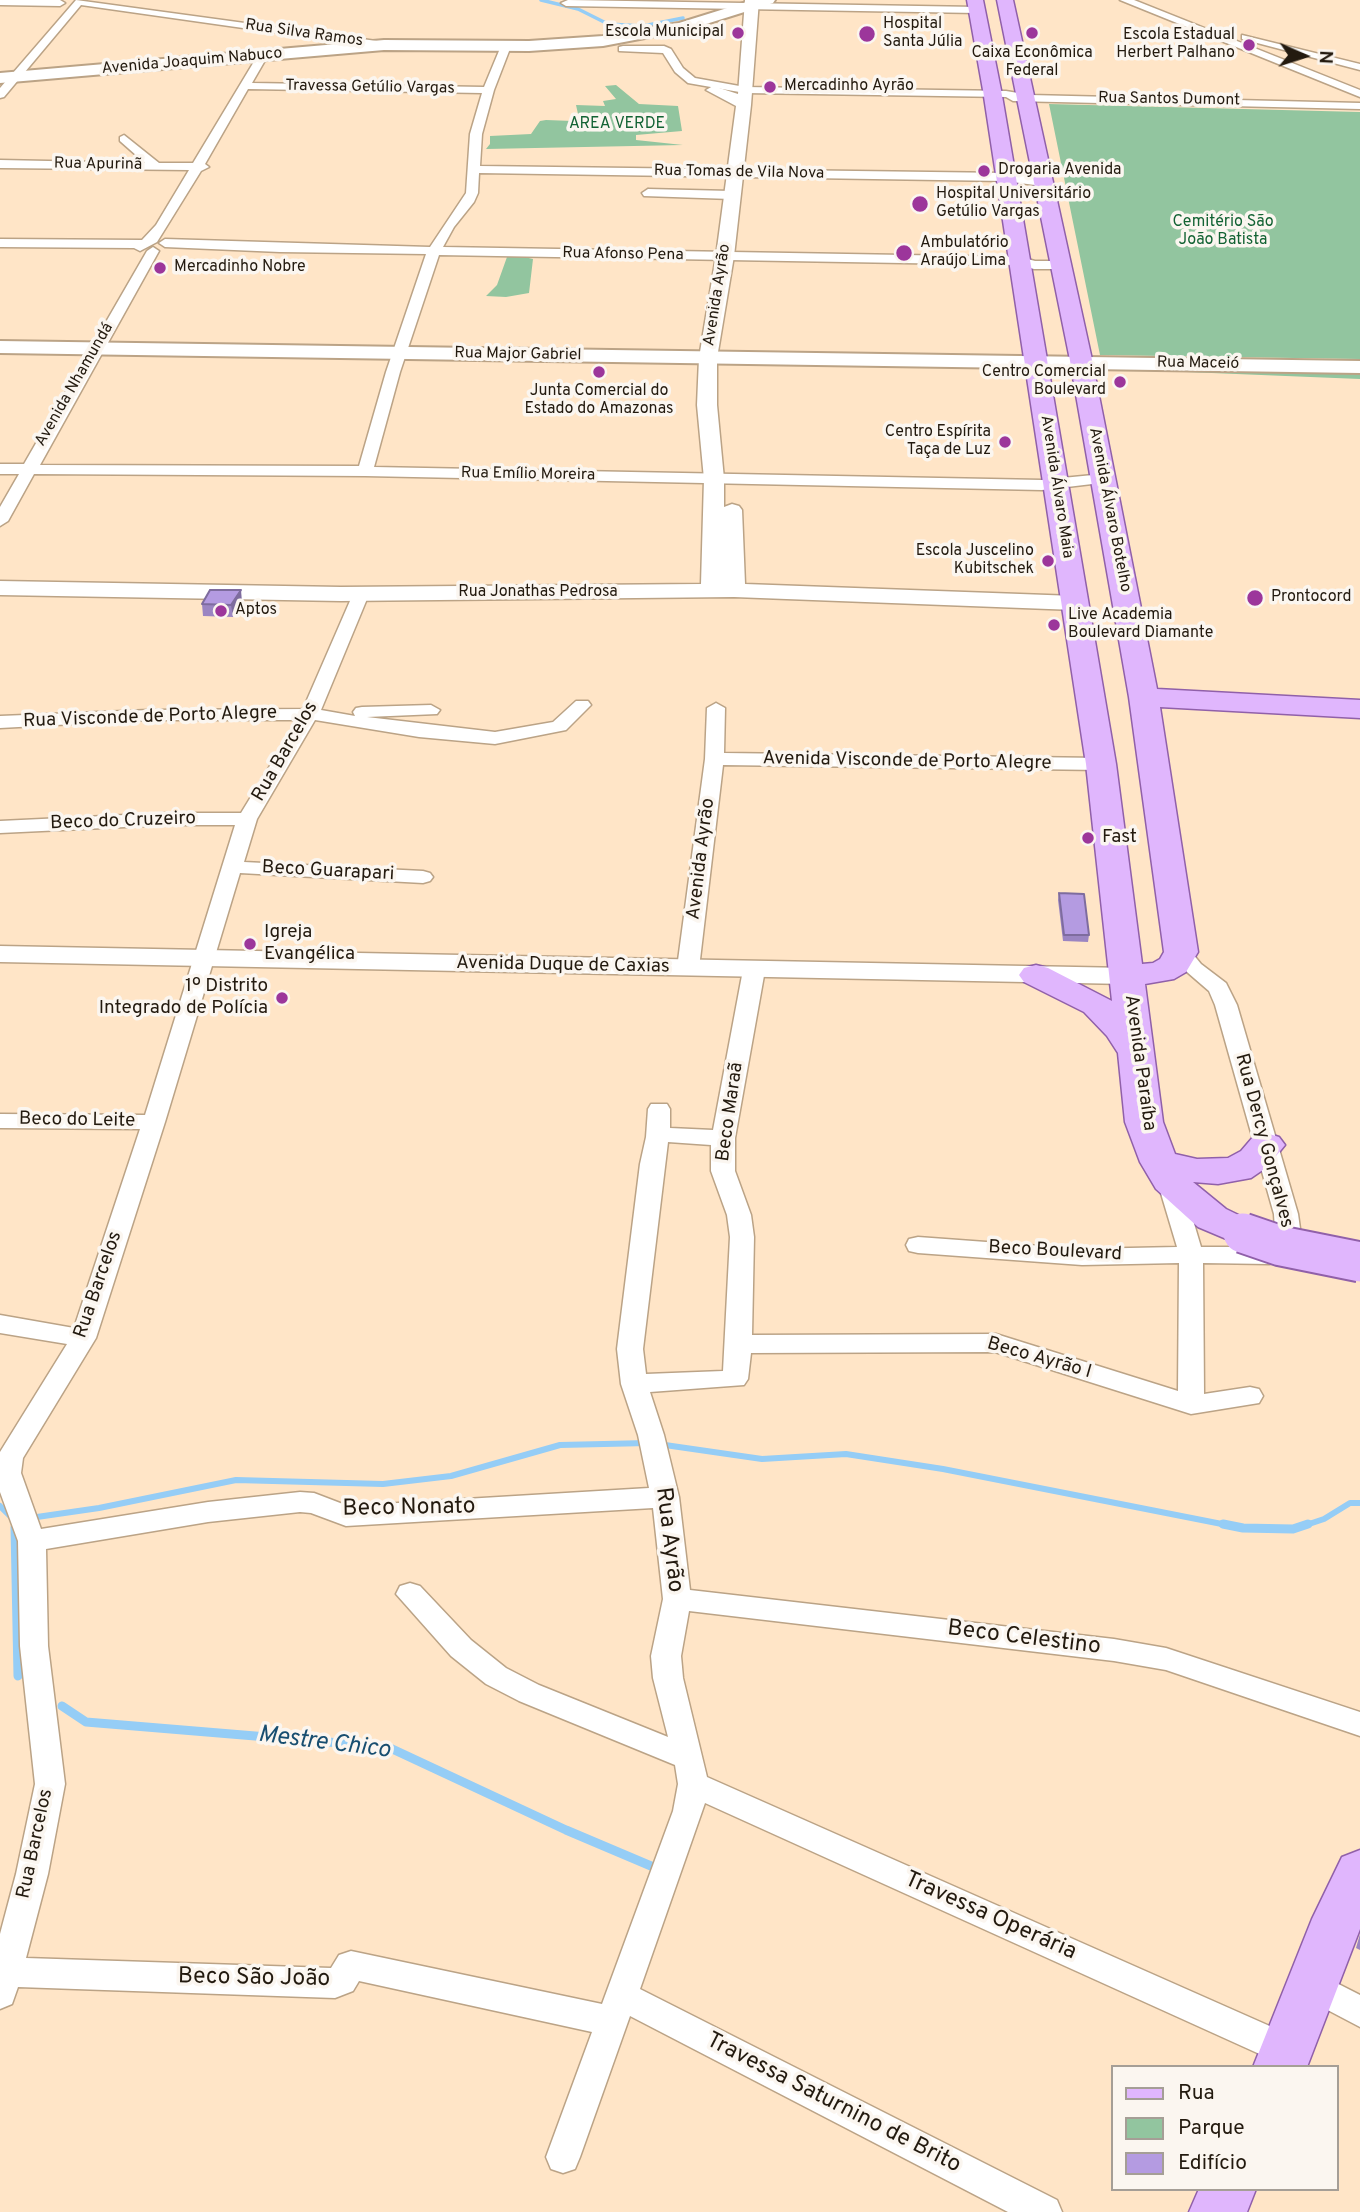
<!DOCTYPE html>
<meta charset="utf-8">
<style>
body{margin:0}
#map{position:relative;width:1360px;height:2212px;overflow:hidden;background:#ffe5c7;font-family:Overpass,sans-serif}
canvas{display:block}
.legend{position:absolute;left:1111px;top:2065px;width:228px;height:126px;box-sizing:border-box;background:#fbf6f0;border:2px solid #a59e96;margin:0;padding:9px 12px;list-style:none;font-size:21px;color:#231a0f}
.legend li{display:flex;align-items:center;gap:14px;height:35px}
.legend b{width:35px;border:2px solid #a59e96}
.north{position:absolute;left:1269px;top:21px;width:70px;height:70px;-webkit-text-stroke:5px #fbf6f0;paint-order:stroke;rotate:93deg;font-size:19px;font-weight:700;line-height:28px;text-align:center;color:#231a0f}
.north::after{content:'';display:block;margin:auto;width:24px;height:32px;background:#231a0f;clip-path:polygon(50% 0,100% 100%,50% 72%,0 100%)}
</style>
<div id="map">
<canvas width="1360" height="2212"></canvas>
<ul class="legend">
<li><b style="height:9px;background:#e0b6fd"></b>Rua</li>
<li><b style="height:19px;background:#92c59f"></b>Parque</li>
<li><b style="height:19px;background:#b49be1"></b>Edifício</li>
</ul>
<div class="north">N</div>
</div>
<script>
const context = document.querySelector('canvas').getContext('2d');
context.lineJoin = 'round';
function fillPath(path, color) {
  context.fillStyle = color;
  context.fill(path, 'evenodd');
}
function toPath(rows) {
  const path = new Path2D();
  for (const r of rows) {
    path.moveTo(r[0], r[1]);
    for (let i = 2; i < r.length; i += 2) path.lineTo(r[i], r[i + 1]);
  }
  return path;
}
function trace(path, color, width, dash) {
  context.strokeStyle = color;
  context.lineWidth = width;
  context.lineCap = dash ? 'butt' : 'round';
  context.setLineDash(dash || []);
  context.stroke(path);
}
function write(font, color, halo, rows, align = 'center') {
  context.font = font + ' Overpass,sans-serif';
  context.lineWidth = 7;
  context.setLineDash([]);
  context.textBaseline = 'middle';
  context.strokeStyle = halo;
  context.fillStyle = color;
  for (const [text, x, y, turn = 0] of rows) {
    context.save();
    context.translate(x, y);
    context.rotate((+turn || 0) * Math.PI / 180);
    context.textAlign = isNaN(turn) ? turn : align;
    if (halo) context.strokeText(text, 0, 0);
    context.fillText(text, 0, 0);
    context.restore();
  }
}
const green = toPath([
 [616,85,639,104,678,106,682,131,636,135,636,140,683,145,486,149,490,144,490,136,531,134,540,121,546,120,573,121,578,114,576,105,605,106,603,101,616,99,605,86],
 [1049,104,1360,112,1360,359,1100,355],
 [520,256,533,259,529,293,506,297,486,296,497,285,507,257],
 [1088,368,1360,370,1360,379]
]);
const streamFar2 = toPath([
 [541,0,578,9,608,24,643,26,683,18]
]);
const streamFar1 = toPath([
 [658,1444,762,1459,846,1454,943,1469,1232,1526],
 [0,1506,12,1518],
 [30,1518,99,1508,236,1480,383,1484,451,1476,560,1445,648,1443],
 [1303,1526,1324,1519,1350,1503,1360,1503]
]);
const stream = toPath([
 [1223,1524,1243,1528,1293,1529,1308,1524],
 [15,1527,18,1676],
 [62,1706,86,1722,388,1747,566,1830,651,1866]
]);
const minor = toPath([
 [0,0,60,0,65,3,60,6,0,5,0,0],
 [76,0,384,42,389,45,384,48,81,5,4,97,0,98,0,88,76,0],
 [568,0,977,7,982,10,977,13,566,6,561,3,568,0],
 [1120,0,1134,0,1360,90,1360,97,1120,0],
 [1242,35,1360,64,1360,70,1242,39,1242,35],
 [506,43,511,46,494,90,482,134,480,166,1006,173,1042,178,1048,182,1042,186,1005,181,479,173,478,193,474,202,454,227,443,247,1020,257,1035,261,1061,261,1068,265,1061,269,1034,269,1019,265,439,255,400,372,374,467,1042,480,1103,474,1111,479,1109,482,1042,490,365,476,34,474,8,521,0,526,0,507,19,474,0,474,0,464,24,464,147,251,153,247,159,251,40,465,359,466,386,372,426,254,280,252,165,247,159,243,165,239,430,247,466,193,470,134,482,93,248,89,205,164,209,167,201,171,157,242,140,251,134,248,0,247,0,239,142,240,156,225,189,170,0,168,0,160,145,163,120,141,120,137,124,135,159,163,193,163,258,55,267,57,252,83,484,87,501,46,506,43],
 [623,46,664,46,671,49,683,68,695,78,745,87,1006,91,1030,95,1360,103,1360,109,1013,101,1006,97,745,93,688,83,675,72,663,53,619,51,619,47,623,46],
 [648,189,731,191,737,195,731,199,644,196,642,193,648,189],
 [361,589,369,594,321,710,355,716,353,712,356,708,362,707,431,705,440,710,437,714,367,717,495,732,553,722,576,701,588,701,591,705,566,730,495,744,419,737,315,720,257,819,244,862,423,871,430,873,433,877,430,881,423,883,240,873,165,1122,96,1338,23,1458,21,1473,41,1529,208,1502,300,1492,314,1493,348,1506,649,1488,638,1435,621,1384,617,1349,640,1164,646,1137,648,1109,651,1104,667,1104,670,1109,670,1128,713,1130,743,970,747,966,754,964,761,966,765,970,735,1138,735,1171,751,1215,754,1237,752,1335,996,1334,1178,1391,1179,1263,1082,1265,918,1253,909,1251,906,1245,909,1239,918,1237,1082,1249,1177,1247,1157,1180,1161,1175,1169,1172,1177,1175,1181,1180,1201,1247,1276,1247,1274,1214,1215,1005,1209,991,1187,972,1171,952,1174,948,1181,946,1188,948,1201,964,1226,983,1237,1005,1298,1214,1302,1243,1295,1259,1269,1264,1203,1263,1204,1394,1250,1387,1259,1389,1263,1396,1259,1403,1191,1414,995,1352,751,1353,748,1379,744,1385,650,1392,664,1435,679,1497,690,1590,1114,1639,1166,1648,1360,1712,1360,1736,1166,1670,1114,1661,689,1611,681,1656,683,1678,707,1777,1299,2039,1304,2050,1299,2061,1287,2065,1275,2061,705,1803,640,1989,1057,2200,1062,2212,1008,2212,630,2016,580,2157,575,2169,563,2173,551,2169,546,2157,592,2032,359,1981,353,1991,335,1998,18,1987,12,2004,0,2009,0,1934,16,1874,35,1784,20,1646,18,1541,0,1492,0,1452,67,1344,0,1333,0,1315,74,1328,140,1129,0,1128,0,1114,145,1115,235,825,167,825,0,833,0,821,167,813,241,813,298,720,149,720,0,728,0,716,149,710,303,709,353,594,361,589],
 [668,1142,711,1145,711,1171,727,1215,730,1237,723,1371,646,1374,643,1349,668,1142],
 [653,1508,663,1599,651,1656,653,1678,668,1737,539,1685,506,1668,471,1640,420,1586,410,1583,400,1586,396,1594,451,1656,486,1684,519,1701,675,1765,678,1784,673,1811,602,2004,351,1951,339,1955,331,1968,26,1958,48,1874,65,1784,48,1646,46,1549,208,1522,300,1512,311,1513,346,1526,653,1508],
 [716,703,725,708,724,753,1101,758,1110,764,1101,770,723,765,699,968,695,972,688,974,681,972,677,968,705,759,707,708,716,703],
 [1313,1971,1360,1995,1360,2027,1301,1996,1297,1986,1301,1976,1313,1971]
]);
const tertiary = toPath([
 [745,0,759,0,751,105,734,256,717,358,717,405,724,479,724,507,732,504,739,506,742,510,745,584,1075,596,1083,598,1086,603,1083,608,1075,610,734,597,341,601,0,595,0,581,341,587,701,584,704,479,697,405,699,358,716,256,736,106,706,90,713,86,738,94,745,0],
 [0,946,1127,968,1137,970,1141,976,1137,982,1127,984,0,962,0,946]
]);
const secondary = toPath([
 [753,0,775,0,773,3,687,30,603,46,529,51,384,50,0,83,0,73,384,40,529,41,603,36,679,23,753,0],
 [0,341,1360,361,1360,373,0,353,0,341]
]);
const primary = toPath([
 [967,0,983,0,1001,90,1116,764,1142,964,1153,963,1160,959,1164,952,1129,697,1069,355,997,0,1013,0,1091,355,1157,689,1360,700,1360,718,1160,707,1198,952,1186,972,1174,979,1145,984,1163,1122,1175,1154,1197,1159,1228,1158,1241,1151,1253,1137,1266,1133,1279,1137,1285,1145,1267,1167,1251,1178,1218,1184,1193,1182,1226,1209,1257,1224,1263,1233,1257,1242,1243,1246,1198,1227,1156,1189,1140,1162,1125,1122,1118,1053,1107,1036,1084,1012,1024,982,1019,975,1024,968,1036,965,1048,968,1112,1001,1086,764,983,90,967,0],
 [1360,1850,1360,1929,1307,2067,1253,2067,1312,1919,1342,1857,1360,1850],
 [1199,2189,1256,2189,1247,2212,1189,2212,1199,2189]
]);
const primaryBridge = toPath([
 [1243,1233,1281,1246,1360,1262]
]);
const wall = toPath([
 [242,602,233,617,203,616,202,604],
 [1059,893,1089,935,1088,942,1063,941,1058,900],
 [1360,1934,1360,1950,1356,1948]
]);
const shadedWall = toPath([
 [241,590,242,602,233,617,231,605]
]);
const building = toPath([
 [210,590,241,590,231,605,202,604,210,590],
 [1059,893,1084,894,1089,935,1064,935,1059,893]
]);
const markers = [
 [738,33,7,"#9c369b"],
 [1032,33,7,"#9c369b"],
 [867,34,9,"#9c369b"],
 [1249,45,7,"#9c369b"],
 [770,87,7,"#9c369b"],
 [984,171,7,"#9c369b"],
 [920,204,9,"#9c369b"],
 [904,253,9,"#9c369b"],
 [160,268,7,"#9c369b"],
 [599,372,7,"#9c369b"],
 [1120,382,7,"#9c369b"],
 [1005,442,7,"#9c369b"],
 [1048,561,7,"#9c369b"],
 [1255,598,9,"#9c369b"],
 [221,611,7,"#9c369b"],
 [1054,625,7,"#9c369b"],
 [1088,838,7,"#9c369b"],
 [250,944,7,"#9c369b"],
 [282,998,7,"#9c369b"]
];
const farPoinames = [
 ["Hospital",883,25],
 ["Santa Júlia",883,43],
 ["Escola Municipal",724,33,"right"],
 ["Escola Estadual",1235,36,"right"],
 ["Herbert Palhano",1235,54,"right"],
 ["Caixa Econômica",1032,54,"center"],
 ["Federal",1032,72,"center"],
 ["Mercadinho Ayrão",784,87],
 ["Drogaria Avenida",998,171],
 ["Hospital Universitário",936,195],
 ["Getúlio Vargas",936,213],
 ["Ambulatório",920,244],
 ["Araújo Lima",920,262],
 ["Mercadinho Nobre",174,268],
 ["Centro Comercial",1106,373,"right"],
 ["Boulevard",1106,391,"right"],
 ["Junta Comercial do",599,392,"center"],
 ["Estado do Amazonas",599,410,"center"],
 ["Centro Espírita",991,433,"right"],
 ["Taça de Luz",991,451,"right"],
 ["Escola Juscelino",1034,552,"right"],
 ["Kubitschek",1034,570,"right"],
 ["Prontocord",1271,598],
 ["Aptos",235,611],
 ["Live Academia",1068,616],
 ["Boulevard Diamante",1068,634]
];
const farStreetnames = [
 ["Rua Silva Ramos",304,34,8],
 ["Avenida Joaquim Nabuco",192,62,-5],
 ["Travessa Getúlio Vargas",370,88,1],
 ["Rua Santos Dumont",1169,100,1],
 ["Rua Apurinã",98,165,1],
 ["Rua Tomas de Vila Nova",739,173,1],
 ["Rua Afonso Pena",623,255,1],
 ["Avenida Ayrão",718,295,-81],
 ["Rua Major Gabriel",518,355,1],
 ["Rua Maceió",1198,364,1],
 ["Avenida Nhamundá",75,385,-60],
 ["Rua Emílio Moreira",528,475,1],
 ["Avenida Álvaro Maia",1056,487,81],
 ["Avenida Álvaro Botelho",1109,510,79],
 ["Rua Jonathas Pedrosa",538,593]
];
const farParknames = [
 ["AREA VERDE",617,125],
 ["Cemitério São",1223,223],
 ["João Batista",1223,241]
];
const streetNames = [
 ["Rua Visconde de Porto Alegre",150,718,-2],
 ["Rua Barcelos",286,752,-60],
 ["Avenida Visconde de Porto Alegre",907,762,1],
 ["Beco do Cruzeiro",123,822,-2],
 ["Avenida Ayrão",702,859,-83],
 ["Beco Guarapari",328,872,3],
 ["Avenida Duque de Caxias",563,966,1],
 ["Avenida Paraíba",1139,1063,82],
 ["Beco Maraã",731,1112,-82],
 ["Beco do Leite",77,1121,1],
 ["Rua Dercy Gonçalves",1263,1141,75],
 ["Beco Boulevard",1055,1252,3],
 ["Rua Barcelos",99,1285,-71],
 ["Beco Ayrão I",1039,1359,16],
 ["Rua Barcelos",36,1844,-78]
];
const poiNames = [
 ["Fast",1102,838],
 ["Igreja",264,933],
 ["Evangélica",264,955],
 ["1º Distrito",268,987,"right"],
 ["Integrado de Polícia",268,1009,"right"]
];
const nearStreetnames = [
 ["Beco Nonato",409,1509,-1],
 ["Rua Ayrão",668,1540,83],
 ["Beco Celestino",1024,1639,7],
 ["Travessa Operária",990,1917,24],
 ["Beco São João",254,1979,1],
 ["Travessa Saturnino de Brito",833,2104,27]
];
const nearWaternames = [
 ["Mestre Chico",324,1744,7]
];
fillPath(green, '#92c59f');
trace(streamFar2, '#95cdf6', 3.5);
trace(streamFar1, '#95cdf6', 6);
trace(stream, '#95cdf6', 9);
trace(minor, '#bba386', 3);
trace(tertiary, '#bba386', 3);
trace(secondary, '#bba386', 4);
trace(primary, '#9060a9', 3);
fillPath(minor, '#fff');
fillPath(tertiary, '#fff');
fillPath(secondary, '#fff');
fillPath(primary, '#e0b6fd');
trace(primaryBridge, '#9060a9', 43, []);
trace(primaryBridge, '#e0b6fd', 39);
fillPath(wall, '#9b85c2');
fillPath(shadedWall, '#7e6c9e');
fillPath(building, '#b49be1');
trace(building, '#7e6c9e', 2);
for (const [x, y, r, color] of markers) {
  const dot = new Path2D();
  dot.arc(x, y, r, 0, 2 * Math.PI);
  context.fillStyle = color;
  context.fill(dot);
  trace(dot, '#fbf6f0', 2.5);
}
write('16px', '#231a0f', '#fbf6f0', farPoinames, 'left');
write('16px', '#231a0f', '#fbf6f0', farStreetnames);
write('16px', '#136334', '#fbf6f0', farParknames);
write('19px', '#231a0f', '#fbf6f0', streetNames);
write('19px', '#231a0f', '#fbf6f0', poiNames, 'left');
write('23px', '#231a0f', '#fbf6f0', nearStreetnames);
write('italic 24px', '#184e70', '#fbf6f0', nearWaternames);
</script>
